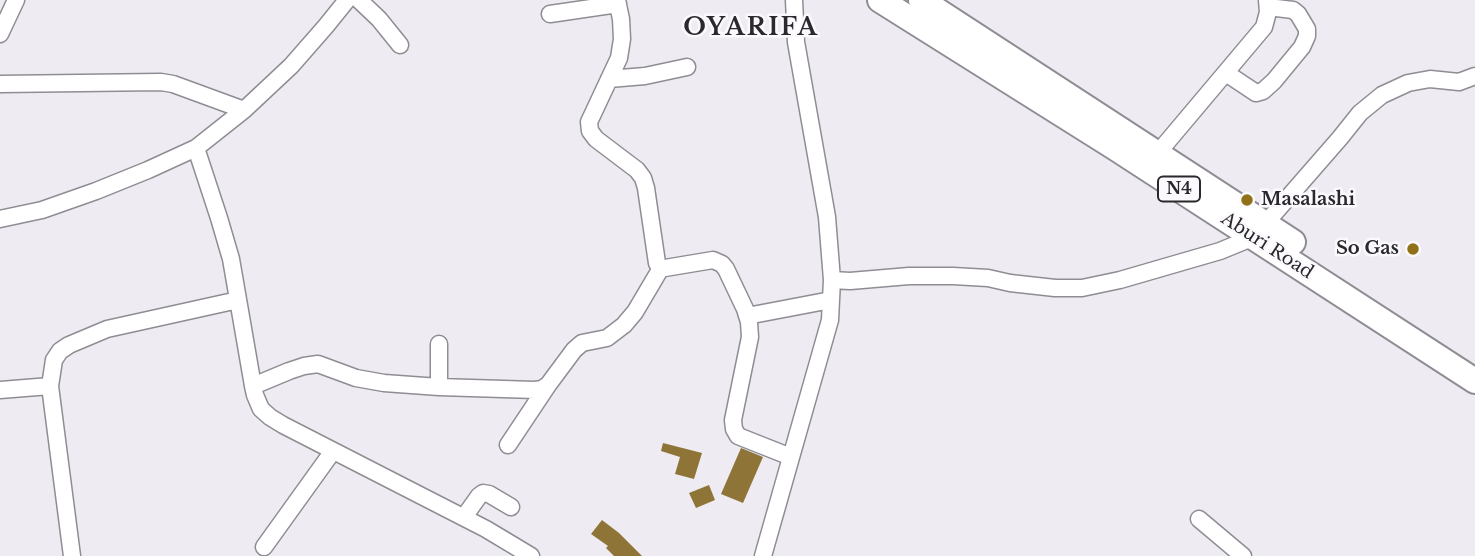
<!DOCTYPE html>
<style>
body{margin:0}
canvas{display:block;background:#efebf3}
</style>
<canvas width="1475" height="556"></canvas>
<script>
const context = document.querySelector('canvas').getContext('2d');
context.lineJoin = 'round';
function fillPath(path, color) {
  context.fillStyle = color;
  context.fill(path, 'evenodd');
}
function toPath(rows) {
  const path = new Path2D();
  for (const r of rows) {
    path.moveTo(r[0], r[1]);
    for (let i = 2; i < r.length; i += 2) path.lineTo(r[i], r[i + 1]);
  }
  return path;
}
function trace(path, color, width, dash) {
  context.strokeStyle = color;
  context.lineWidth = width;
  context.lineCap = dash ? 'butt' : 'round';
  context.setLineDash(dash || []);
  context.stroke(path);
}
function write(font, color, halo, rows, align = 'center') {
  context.font = font + ' "Libre Baskerville",serif';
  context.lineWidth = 5;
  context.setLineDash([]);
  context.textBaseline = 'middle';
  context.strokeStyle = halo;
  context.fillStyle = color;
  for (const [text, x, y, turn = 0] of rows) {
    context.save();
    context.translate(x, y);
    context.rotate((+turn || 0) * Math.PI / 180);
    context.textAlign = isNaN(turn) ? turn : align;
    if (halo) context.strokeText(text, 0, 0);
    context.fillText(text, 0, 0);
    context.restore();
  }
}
const building = toPath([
 [663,443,702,453,694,479,675,474,680,457,661,451],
 [741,448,763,457,743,503,721,494],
 [709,485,715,500,696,508,689,493],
 [602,520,619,533,642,556,614,556,606,548,608,546,591,534]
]);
const minor = toPath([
 [359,0,379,19,400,45],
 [617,0,621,19,622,39,619,58,589,122,590,131,596,139,637,170,643,178,646,188,657,263,659,266,665,268,713,260,722,264,726,269,745,309,749,322,750,337,733,420,734,429,738,436,791,457],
 [550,14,618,4],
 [0,34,16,0],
 [1226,73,1256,93,1263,91,1274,81,1302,47,1307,36,1307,29,1298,14,1293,10,1268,7],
 [609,79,645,76,687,67],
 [0,84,161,82,173,84,244,110],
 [196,148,219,218,231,259,253,386,255,395,261,409,270,417,283,425,486,529,531,556],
 [1157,154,1264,27,1268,12,1267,0],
 [0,219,42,210,96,191,148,170,196,148,244,110,291,66,326,26,347,0],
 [1265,224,1340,138,1360,113,1382,95,1408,83,1430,79,1459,82,1475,76],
 [832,280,850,281,909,276,953,276,988,278,1010,283,1055,288,1082,288,1120,280,1220,251,1254,237],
 [747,316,831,300],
 [439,344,439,387],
 [253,386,289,371,304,366,318,364,356,378,384,383,439,387,535,390,542,389,548,385,574,350,582,343,607,338,624,325,635,312,661,268],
 [0,390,50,386],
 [508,445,548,385],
 [464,517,479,496,483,493,489,494,511,507],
 [1199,519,1243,556],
 [264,547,333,451],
 [72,556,50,386,54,360,60,351,69,345,107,329,238,300],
 [763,556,830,320,832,280,827,217,796,42,794,0]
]);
const highway = toPath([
 [880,0,1114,147,1475,381],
 [921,0,1293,242]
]);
const markers = [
 [1247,200,7,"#917117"],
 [1413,249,7,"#917117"]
];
const shields = [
 [1179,189,42]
];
const shieldNames = [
 ["N4",1179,189]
];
const poiNames = [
 ["Masalashi",1261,200],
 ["So Gas",1399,249,"right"]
];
const streetNames = [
 ["Aburi Road",1267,246,33]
];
const districtNames = [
 ["OYARIFA",751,28]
];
fillPath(building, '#8e7537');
trace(minor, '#908c94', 19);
trace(highway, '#908c94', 28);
trace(minor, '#fff', 16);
trace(highway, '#fff', 24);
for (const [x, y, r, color] of markers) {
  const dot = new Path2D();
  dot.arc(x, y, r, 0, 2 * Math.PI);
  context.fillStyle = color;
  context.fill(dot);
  trace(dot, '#fcf9fe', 2.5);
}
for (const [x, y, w] of shields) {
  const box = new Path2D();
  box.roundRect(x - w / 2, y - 12.5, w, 25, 5);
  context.fillStyle = '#fcf9fe';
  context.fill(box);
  trace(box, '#29282b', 2);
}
write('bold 16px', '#29282b', null, shieldNames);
write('bold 18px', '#29282b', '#fcf9fe', poiNames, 'left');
write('18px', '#29282b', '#fcf9fe', streetNames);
context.letterSpacing = '2px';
write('bold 24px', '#2b282e', '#fcf9fe', districtNames);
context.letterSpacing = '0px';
</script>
